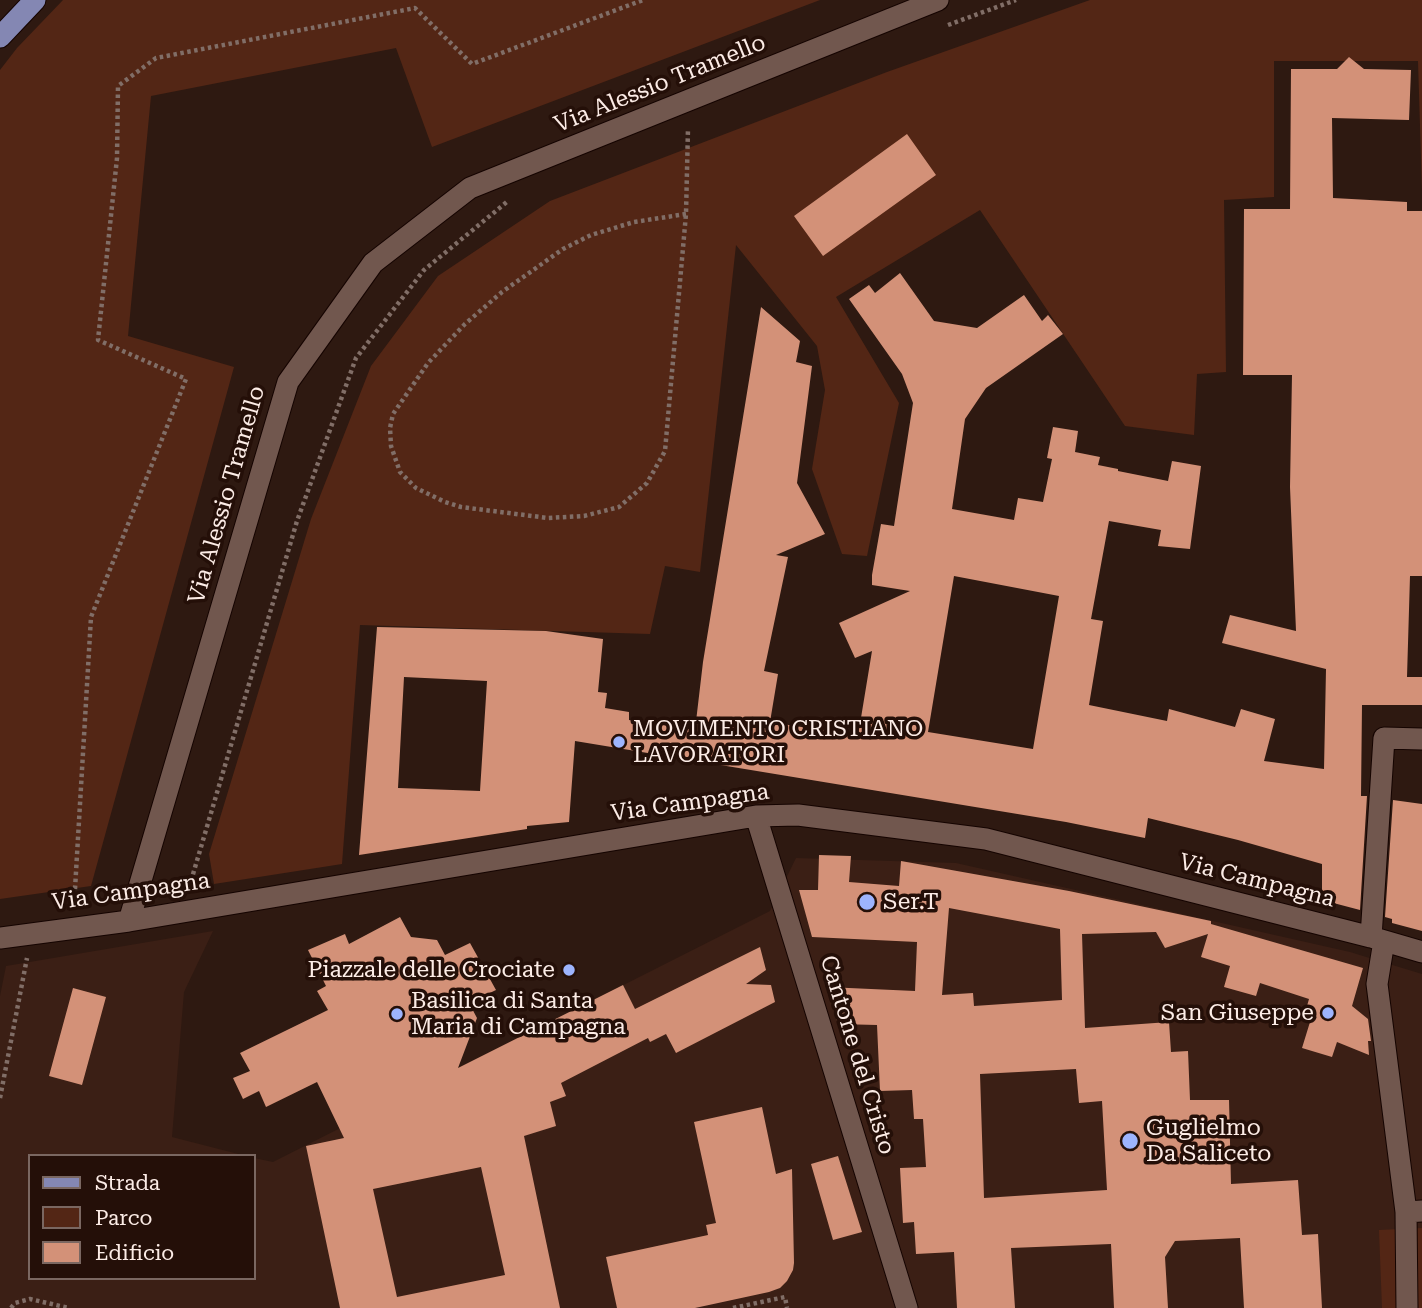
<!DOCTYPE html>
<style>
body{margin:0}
#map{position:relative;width:1422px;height:1308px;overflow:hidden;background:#2e1911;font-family:"Roboto Serif",serif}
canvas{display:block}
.legend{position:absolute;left:28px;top:1154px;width:228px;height:126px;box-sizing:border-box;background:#240f08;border:2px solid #7a6761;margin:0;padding:9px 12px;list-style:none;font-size:21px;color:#fcece6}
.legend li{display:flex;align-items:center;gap:14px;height:35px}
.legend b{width:35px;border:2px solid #7a6761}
</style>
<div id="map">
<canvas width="1422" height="1308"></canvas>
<ul class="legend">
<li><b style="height:9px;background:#8487b3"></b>Strada</li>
<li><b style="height:19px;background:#532615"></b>Parco</li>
<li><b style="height:19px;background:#d39178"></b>Edificio</li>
</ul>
</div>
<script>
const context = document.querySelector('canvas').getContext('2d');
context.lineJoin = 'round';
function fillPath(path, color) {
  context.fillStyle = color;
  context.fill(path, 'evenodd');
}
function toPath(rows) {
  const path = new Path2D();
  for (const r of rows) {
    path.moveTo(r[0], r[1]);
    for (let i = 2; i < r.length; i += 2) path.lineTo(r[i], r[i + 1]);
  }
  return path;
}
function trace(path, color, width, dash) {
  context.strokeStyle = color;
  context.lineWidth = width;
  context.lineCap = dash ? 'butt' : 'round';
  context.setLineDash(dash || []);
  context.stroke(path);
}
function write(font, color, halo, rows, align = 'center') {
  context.font = font + ' "Roboto Serif",serif';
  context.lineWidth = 7;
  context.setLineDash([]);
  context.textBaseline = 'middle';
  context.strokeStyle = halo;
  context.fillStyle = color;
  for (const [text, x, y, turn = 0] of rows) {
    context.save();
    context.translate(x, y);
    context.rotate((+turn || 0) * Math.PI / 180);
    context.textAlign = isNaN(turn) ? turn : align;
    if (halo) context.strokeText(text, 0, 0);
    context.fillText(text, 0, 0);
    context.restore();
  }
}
const built = toPath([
 [796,858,956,863,1350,952,1422,974,1422,1308,0,1308,0,996,6,966,213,931,184,992,172,1137,246,1156,30,1156,30,1278,254,1278,254,1158,273,1162,770,911]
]);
const green = toPath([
 [63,0,820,0,432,147,396,48,151,96,128,336,234,367,91,886,0,899,0,70,17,48],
 [1090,0,1422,0,1422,191,1418,61,1274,61,1274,197,1224,200,1226,372,1197,374,1194,435,1125,426,980,210,836,297,899,403,867,556,842,554,812,469,825,390,817,346,736,245,700,572,665,566,650,634,360,625,342,864,214,884,209,854,311,519,371,366,438,276,550,201,887,72],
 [1422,1228,1422,1308,1382,1308,1379,1230]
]);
const building = toPath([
 [1349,57,1364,69,1411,70,1409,120,1332,118,1333,198,1407,202,1407,211,1422,211,1422,576,1410,576,1407,677,1422,677,1422,705,1362,705,1361,796,1367,796,1360,910,1322,900,1322,864,1238,840,1148,818,1145,838,1066,822,575,741,569,822,527,826,527,829,359,855,377,627,546,631,603,639,598,692,607,693,605,708,629,712,629,720,695,730,703,662,761,307,800,341,796,362,812,366,797,483,825,534,776,555,788,557,764,671,778,674,770,722,858,736,872,651,855,658,839,623,910,591,872,585,872,575,881,524,894,526,913,403,902,374,849,299,869,285,875,293,900,273,934,321,977,328,1024,295,1042,321,1048,315,1063,334,986,388,965,419,952,509,1014,520,1018,498,1043,502,1052,459,1047,458,1053,427,1078,431,1075,452,1100,457,1098,465,1118,469,1118,471,1168,481,1172,461,1201,466,1190,549,1158,546,1161,530,1109,521,1091,619,1103,621,1089,705,1167,721,1169,709,1235,727,1241,709,1275,719,1264,761,1324,769,1326,669,1222,643,1230,615,1296,631,1290,487,1292,375,1243,375,1244,209,1290,209,1291,69,1337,69],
 [954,576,1059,596,1033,749,928,732],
 [404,677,487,681,480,791,398,788],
 [907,134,936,175,823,256,794,216],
 [1393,800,1422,804,1422,931,1392,923,1392,919,1385,917],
 [819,855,851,856,849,882,899,886,901,861,1069,891,1211,921,1211,924,1363,968,1352,1006,1368,1019,1371,1041,1368,1041,1369,1055,1337,1042,1332,1057,1302,1048,1310,1022,1303,1020,1309,999,1260,983,1256,996,1224,987,1230,966,1201,957,1208,934,1165,948,1156,932,1082,934,1085,1028,1169,1022,1171,1052,1188,1051,1190,1100,1229,1100,1231,1184,1298,1180,1302,1235,1318,1234,1322,1308,1244,1308,1240,1238,1175,1241,1165,1257,1168,1308,1114,1308,1111,1244,1011,1248,1015,1308,957,1308,954,1252,916,1254,914,1222,903,1223,900,1168,926,1167,923,1119,914,1119,912,1090,880,1091,877,1025,838,1024,827,987,915,991,917,942,812,937,799,890,818,890],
 [949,908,1060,929,1062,1000,974,1006,973,993,942,995],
 [1076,1069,1079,1103,1102,1101,1107,1190,984,1198,980,1074],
 [400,917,411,937,437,940,445,955,470,943,496,990,469,1003,477,1018,458,1068,623,985,635,1009,760,947,766,970,746,984,771,985,775,1002,676,1053,666,1034,650,1042,648,1038,561,1083,566,1096,550,1102,556,1126,524,1136,560,1308,340,1308,306,1146,344,1138,317,1082,266,1107,259,1091,243,1099,233,1078,250,1071,240,1053,328,1010,317,991,326,986,308,950,345,934,349,944],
 [481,1167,505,1275,397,1297,373,1189],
 [73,988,106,997,82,1085,49,1076],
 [762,1107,776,1174,792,1169,794,1263,793,1270,787,1281,780,1288,769,1292,695,1308,617,1308,606,1257,708,1235,706,1225,716,1223,694,1122],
 [838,1156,862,1232,833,1240,811,1164]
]);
const path = toPath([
 [948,25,1016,0],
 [686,214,634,222,591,235,563,249,502,292,465,324,428,363,393,414,390,428,391,446,400,472,416,488,445,502,461,507,548,518,584,516,619,507,647,483,665,451,686,214,688,128],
 [191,881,297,521,356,358,424,270,508,201],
 [75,889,91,617,186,379,98,340,117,158,118,86,156,58,415,8,472,64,643,0],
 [0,1098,27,958],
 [11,1308,15,1303,30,1299,69,1308],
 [733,1308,785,1297,787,1308]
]);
const minor = toPath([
 [756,816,907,1308],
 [129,921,288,382,373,263,470,188,938,0],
 [1371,937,1384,738,1422,739],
 [0,938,129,921,756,816,798,815,986,839,1371,937,1422,952],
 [1384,941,1377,984,1406,1212,1422,1211],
 [1406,1212,1407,1308]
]);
const major = toPath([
 [0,37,35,0]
]);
const markers = [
 [619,742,7,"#9db4fd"],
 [867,902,9,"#9db4fd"],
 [569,970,7,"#9db4fd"],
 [1328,1013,7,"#9db4fd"],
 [397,1014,7,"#9db4fd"],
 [1130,1141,9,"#9db4fd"]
];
const streetNames = [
 ["Via Alessio Tramello",660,84,-22],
 ["Via Alessio Tramello",227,495,-74],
 ["Via Campagna",690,803,-8],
 ["Via Campagna",1257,881,14],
 ["Via Campagna",131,892,-8],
 ["Cantone del Cristo",857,1055,73]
];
const poiNames = [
 ["MOVIMENTO CRISTIANO",633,729],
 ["LAVORATORI",633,755],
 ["Ser.T",883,902],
 ["Piazzale delle Crociate",555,970,"right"],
 ["Basilica di Santa",411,1001],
 ["Maria di Campagna",411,1027],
 ["San Giuseppe",1314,1013,"right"],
 ["Guglielmo",1146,1128],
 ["Da Saliceto",1146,1154]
];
fillPath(built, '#3b1f15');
fillPath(green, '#532615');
fillPath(building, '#d39178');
trace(minor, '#150401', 23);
trace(major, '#150401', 23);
trace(path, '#816e67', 4.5, [3.5, 3.5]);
trace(minor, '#71574e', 21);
trace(major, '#8487b3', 21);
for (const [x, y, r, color] of markers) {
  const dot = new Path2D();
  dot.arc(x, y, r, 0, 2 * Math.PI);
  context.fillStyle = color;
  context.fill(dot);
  trace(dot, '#240f08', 2.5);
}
write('23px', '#fcece6', '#240f08', streetNames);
write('23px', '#fcece6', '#240f08', poiNames, 'left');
</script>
